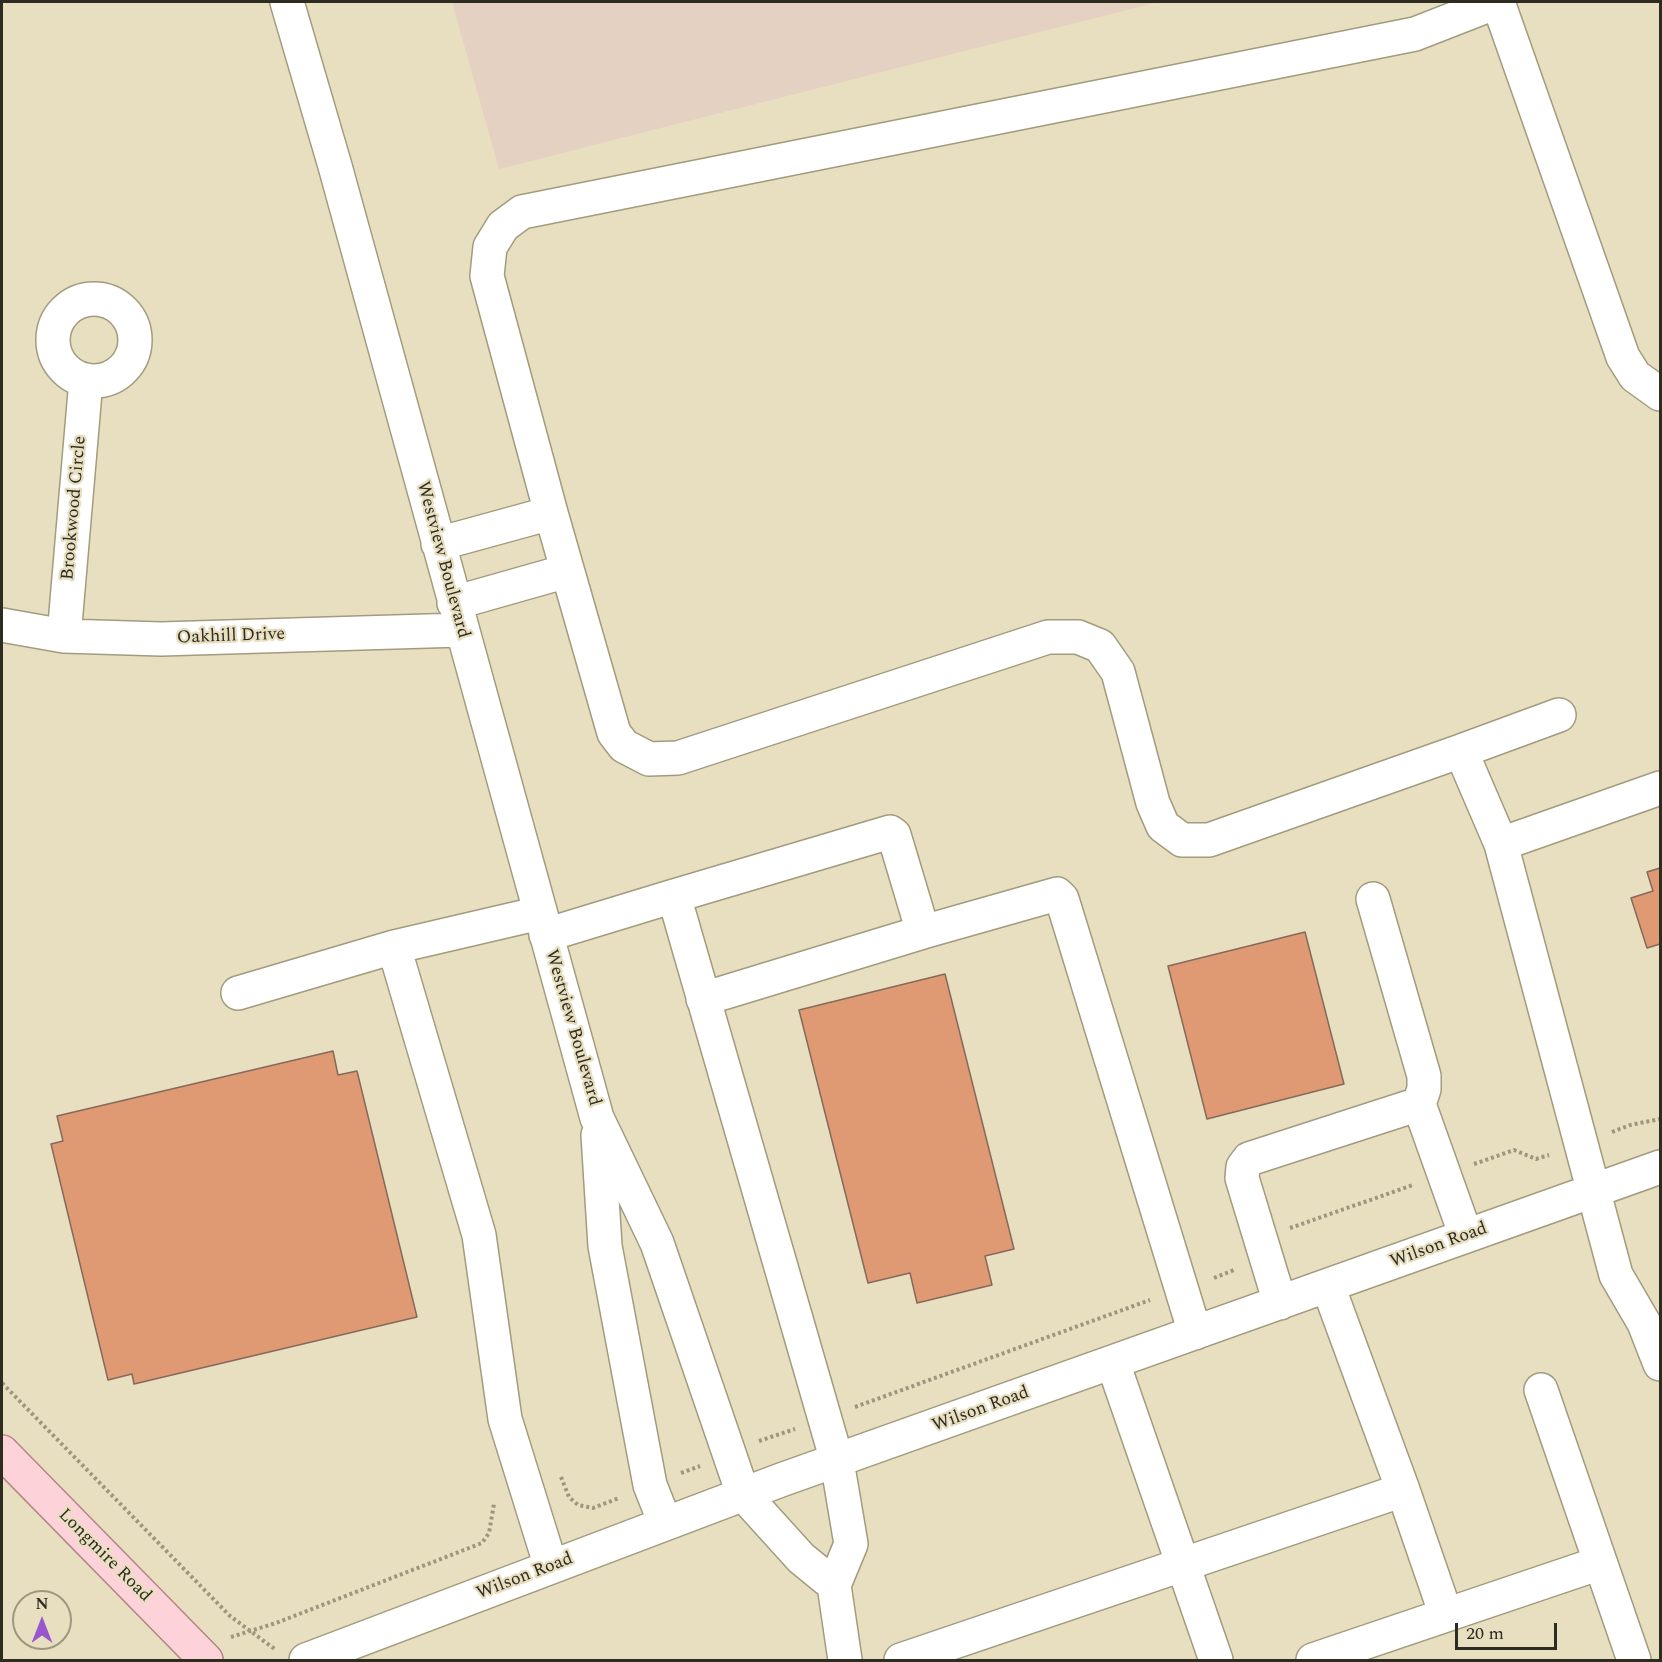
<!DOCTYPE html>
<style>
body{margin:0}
#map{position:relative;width:1662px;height:1662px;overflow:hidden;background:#e7dfc0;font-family:Spectral,serif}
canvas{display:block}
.frame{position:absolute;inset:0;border:3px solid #2e2b20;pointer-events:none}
.north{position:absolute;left:12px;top:1590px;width:60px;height:60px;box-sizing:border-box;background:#e7dfc0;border:2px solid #9d9780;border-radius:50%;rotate:0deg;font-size:16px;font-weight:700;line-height:24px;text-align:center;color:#2e2b20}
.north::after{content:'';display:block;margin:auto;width:21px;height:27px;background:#9857cc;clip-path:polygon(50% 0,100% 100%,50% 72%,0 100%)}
.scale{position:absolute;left:1455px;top:1623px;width:102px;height:27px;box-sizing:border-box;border:3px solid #2e2b20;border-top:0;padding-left:8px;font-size:18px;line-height:21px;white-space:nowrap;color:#2e2b20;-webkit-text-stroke:4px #e7dfc0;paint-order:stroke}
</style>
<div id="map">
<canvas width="1662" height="1662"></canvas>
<div class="frame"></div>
<div class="north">N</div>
<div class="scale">20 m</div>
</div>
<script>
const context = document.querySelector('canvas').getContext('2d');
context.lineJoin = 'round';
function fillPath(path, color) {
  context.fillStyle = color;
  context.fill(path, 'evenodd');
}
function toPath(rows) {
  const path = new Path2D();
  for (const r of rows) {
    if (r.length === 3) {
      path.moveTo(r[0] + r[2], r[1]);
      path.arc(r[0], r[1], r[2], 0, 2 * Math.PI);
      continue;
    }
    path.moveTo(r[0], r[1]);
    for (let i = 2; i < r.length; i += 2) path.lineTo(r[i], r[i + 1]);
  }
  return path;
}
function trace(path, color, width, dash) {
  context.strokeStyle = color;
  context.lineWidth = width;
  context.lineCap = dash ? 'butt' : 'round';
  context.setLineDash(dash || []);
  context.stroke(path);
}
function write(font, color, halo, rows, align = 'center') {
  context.font = font + ' Spectral,serif';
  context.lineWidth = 4.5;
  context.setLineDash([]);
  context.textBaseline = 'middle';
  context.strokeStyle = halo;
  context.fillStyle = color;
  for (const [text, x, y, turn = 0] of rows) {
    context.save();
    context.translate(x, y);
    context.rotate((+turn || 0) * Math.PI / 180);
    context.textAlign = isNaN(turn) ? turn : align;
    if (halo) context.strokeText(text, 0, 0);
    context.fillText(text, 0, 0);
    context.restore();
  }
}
const commercial = toPath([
 [452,2,1158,2,499,169]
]);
const building = toPath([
 [1660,868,1660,944,1647,948,1631,898,1653,891,1647,872,1660,868],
 [1305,932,1344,1084,1207,1119,1168,966,1305,932],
 [945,974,1014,1249,985,1256,992,1285,917,1303,910,1273,868,1283,799,1010,945,974],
 [333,1051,338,1075,357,1071,417,1317,134,1384,132,1374,108,1380,51,1144,63,1141,57,1116,333,1051]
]);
const path = toPath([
 [1612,1132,1630,1125,1660,1119],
 [1474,1164,1514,1150,1536,1159,1549,1155],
 [1290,1228,1413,1185],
 [1214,1278,1234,1270],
 [2,1383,230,1616,276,1650],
 [855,1407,1150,1300],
 [759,1441,795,1429],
 [681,1473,700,1466],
 [561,1477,569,1497,578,1505,593,1508,619,1498],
 [231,1637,276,1623,482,1543,489,1533,494,1504,496,1503]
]);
const minor = toPath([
 [287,2,335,166,597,1118,657,1243,743,1494,801,1558,834,1585],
 [1497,2,1415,34,522,212,503,226,490,247,487,276,551,513,614,733,624,746,649,759,678,758,1048,637,1078,637,1100,646,1118,672,1153,803,1163,826,1182,840,1209,840,1461,751,1501,844,1616,1275,1644,1323,1660,1364],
 [1498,2,1623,357,1635,376,1660,394],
 [94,340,41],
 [438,544,551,513],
 [454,603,567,571],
 [2,625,64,636,161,639,461,630],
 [64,636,86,380],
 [1461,751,1559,715],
 [1501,844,1660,788],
 [1373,899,1424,1076,1424,1089,1419,1104],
 [546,935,674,896],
 [394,947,479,1235,505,1419,551,1567],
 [238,993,394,947,540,913],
 [703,999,923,932],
 [598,1135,605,1246,650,1485,665,1523],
 [1328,1286,1403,1490],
 [1280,1303,1242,1178,1243,1167,1249,1159,1419,1104,1466,1236],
 [1113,1363,1216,1660],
 [1541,1390,1634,1660],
 [306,1660,781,1480,1660,1167],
 [845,1660,834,1585,851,1544,837,1461,674,896,890,832,894,835,923,932,1057,894,1062,899,1195,1333],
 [901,1660,1403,1490,1446,1615],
 [1313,1660,1600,1563]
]);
const major = toPath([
 [2,1452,206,1660]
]);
const streetNames = [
 ["Brookwood Circle",75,508,-85],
 ["Westview Boulevard",442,560,75],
 ["Oakhill Drive",231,637,-2],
 ["Westview Boulevard",572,1028,74],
 ["Wilson Road",1439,1246,-20],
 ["Wilson Road",981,1410,-20],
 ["Longmire Road",104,1556,45],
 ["Wilson Road",525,1577,-21]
];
fillPath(commercial, '#e4d1c1');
fillPath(building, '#df9973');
trace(building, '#856a5c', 1.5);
trace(minor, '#a29b7e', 36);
trace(major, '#b38587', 36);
trace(path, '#9c967f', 4, [3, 3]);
trace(minor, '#fff', 33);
trace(major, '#fdd3d9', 33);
write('18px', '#2e2b20', '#e7dfc0', streetNames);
</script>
